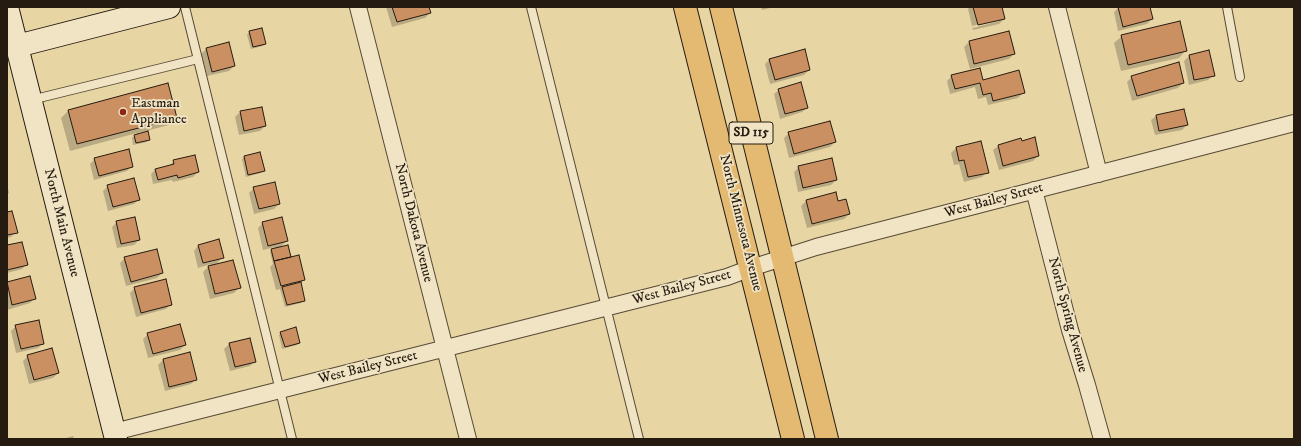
<!DOCTYPE html>
<style>
body{margin:0}
#map{position:relative;width:1301px;height:446px;overflow:hidden;background:#e8d5a4;font-family:"IM FELL DW Pica",serif}
canvas{display:block}
.frame{position:absolute;inset:0;border:8px solid #251b11;pointer-events:none}
</style>
<div id="map">
<canvas width="1301" height="446"></canvas>
<div class="frame"></div>
</div>
<script>
const context = document.querySelector('canvas').getContext('2d');
context.lineJoin = 'round';
function fillPath(path, color) {
  context.fillStyle = color;
  context.fill(path, 'evenodd');
}
function toPath(rows) {
  const path = new Path2D();
  for (const r of rows) {
    path.moveTo(r[0], r[1]);
    for (let i = 2; i < r.length; i += 2) path.lineTo(r[i], r[i + 1]);
  }
  return path;
}
function trace(path, color, width, dash) {
  context.strokeStyle = color;
  context.lineWidth = width;
  context.lineCap = dash ? 'butt' : 'round';
  context.setLineDash(dash || []);
  context.stroke(path);
}
function write(font, color, halo, rows, align = 'center') {
  context.font = font + ' "IM FELL DW Pica",serif';
  context.lineWidth = 3.5;
  context.setLineDash([]);
  context.textBaseline = 'middle';
  context.strokeStyle = halo;
  context.fillStyle = color;
  for (const [text, x, y, turn = 0] of rows) {
    context.save();
    context.translate(x, y);
    context.rotate((+turn || 0) * Math.PI / 180);
    context.textAlign = isNaN(turn) ? turn : align;
    if (halo) context.strokeText(text, 0, 0);
    context.fillText(text, 0, 0);
    context.restore();
  }
}
const shadow = toPath([
 [386,7,428,7,430,13,425,18,392,27],
 [761,7,774,7,762,10],
 [970,7,1001,7,1004,19,999,24,973,30,968,9],
 [999,19,999,21,973,28,972,26],
 [1119,7,1149,7,1152,19,1147,24,1118,31,1114,12],
 [249,32,265,44,263,46,251,49,247,35],
 [1008,32,1014,54,1009,59,970,69,964,47,969,42],
 [1122,36,1186,50,1179,58,1121,71,1114,43],
 [206,49,234,66,229,71,207,76,201,54],
 [1208,52,1213,75,1208,80,1189,85,1184,61,1189,56],
 [770,59,809,70,804,75,770,84,765,64],
 [952,76,982,81,1023,93,1018,98,988,105,986,97,978,99,975,87,950,94,947,81],
 [1132,77,1183,83,1178,88,1132,101,1127,82],
 [779,90,807,108,802,112,780,119,774,94],
 [68,111,176,117,169,125,138,133,139,135,149,139,147,142,133,145,132,138,137,133,70,151,61,118],
 [240,112,265,126,260,131,239,135,235,117],
 [1156,116,1187,125,1182,130,1155,135,1151,120],
 [789,133,835,142,830,147,789,158,784,138],
 [1021,142,1038,156,1033,161,999,170,993,150,998,146],
 [956,148,987,172,982,177,964,182,959,164,954,165,951,153],
 [244,157,264,171,261,173,246,177,242,159],
 [95,159,132,166,127,171,94,180,90,164],
 [174,161,198,172,193,177,173,182,172,180,153,184,151,174,156,169,169,166],
 [799,167,836,180,831,185,798,192,794,172],
 [7,185,9,193,7,194],
 [108,186,139,199,134,204,108,211,103,191],
 [254,188,279,204,274,209,254,214,249,193],
 [806,201,837,202,849,214,844,219,807,228,801,206],
 [7,213,16,232,11,237,7,238],
 [117,222,139,240,134,245,117,248,112,227],
 [263,223,287,241,279,248,290,258,304,279,300,284,304,300,301,303,285,307,280,289,276,290,270,267,273,264,270,252,275,247,263,250,258,228],
 [7,246,27,264,22,269,7,273],
 [198,246,223,257,215,265,239,288,234,293,210,299,203,272,211,264,198,268,194,251],
 [125,258,162,273,157,278,126,286,120,263],
 [29,277,35,298,30,303,7,310,7,283],
 [135,288,171,304,166,309,136,317,130,293],
 [16,326,43,343,38,348,16,353,11,331],
 [281,332,299,343,297,345,282,349,279,335],
 [148,334,185,345,180,350,148,358,143,339],
 [229,344,255,361,250,366,230,371,224,349],
 [28,356,58,373,53,378,29,384,23,361],
 [163,360,196,379,191,384,165,391,158,365],
 [73,436,74,439,62,439]
]);
const building = toPath([
 [392,7,429,7,431,13,397,22,392,7],
 [973,7,1002,7,1005,19,978,25,973,7],
 [1118,7,1150,7,1153,19,1123,27,1118,7],
 [1180,21,1187,51,1128,65,1121,35,1180,21],
 [262,28,266,44,253,47,249,31,262,28],
 [1009,31,1015,54,974,64,969,41,1009,31],
 [229,42,235,66,212,72,206,48,229,42],
 [805,49,810,70,775,80,769,59,805,49],
 [1209,50,1215,76,1194,80,1189,55,1209,50],
 [1179,62,1184,83,1137,96,1131,76,1179,62],
 [980,68,983,80,1019,70,1025,93,993,101,991,93,983,95,980,83,955,89,951,75,980,68],
 [801,82,808,108,785,114,778,89,801,82],
 [168,83,177,118,77,144,68,110,168,83],
 [262,107,266,126,244,131,240,111,262,107],
 [1184,109,1188,125,1159,131,1156,115,1184,109],
 [830,121,836,142,794,154,788,132,830,121],
 [148,131,150,140,136,143,134,135,148,131],
 [1035,137,1039,156,1003,166,998,145,1021,138,1022,141,1035,137],
 [981,141,989,173,968,177,964,160,959,161,956,147,981,141],
 [129,149,133,167,99,176,94,158,129,149],
 [260,152,265,171,248,175,244,156,260,152],
 [195,155,199,172,178,178,177,175,158,180,155,169,174,164,173,160,195,155],
 [832,158,837,180,803,188,798,166,832,158],
 [134,178,140,200,113,207,107,185,134,178],
 [275,182,280,204,259,209,253,187,275,182],
 [836,192,838,201,846,199,850,214,812,224,806,200,836,192],
 [12,211,18,233,7,235,7,212,12,211],
 [135,217,140,240,121,244,116,221,135,217],
 [282,217,288,241,268,246,262,222,282,217],
 [219,239,224,258,203,263,198,245,219,239],
 [22,242,28,265,7,270,7,245,22,242],
 [288,245,291,257,274,261,271,249,288,245],
 [157,249,163,273,131,282,124,257,157,249],
 [299,255,305,280,281,286,274,261,299,255],
 [233,260,241,288,215,294,208,266,233,260],
 [30,276,36,299,12,305,7,282,30,276],
 [166,279,172,305,141,313,134,287,166,279],
 [301,282,305,301,287,305,282,287,301,282],
 [39,320,44,344,21,349,15,325,39,320],
 [180,324,186,345,153,354,147,333,180,324],
 [296,327,300,343,285,347,280,332,296,327],
 [250,338,256,362,235,367,229,343,250,338],
 [52,348,59,373,34,380,27,355,52,348],
 [190,352,197,380,169,387,163,359,190,352]
]);
const lane = toPath([
 [185,7,292,439],
 [531,7,639,439],
 [1227,7,1240,77],
 [31,100,198,59]
]);
const street = toPath([
 [358,7,468,439],
 [1057,7,1099,174],
 [1034,190,1070,330,1087,385,1102,439],
 [114,432,727,277,751,268,816,247,1294,123]
]);
const secondary = toPath([
 [7,7,116,439],
 [17,46,169,7]
]);
const primary = toPath([
 [685,7,793,439],
 [721,7,827,439]
]);
const markers = [
 [123,112,4,"#8f2418"]
];
const shields = [
 [751,133,44]
];
const shieldNames = [
 ["SD 115",751,133]
];
const poiNames = [
 ["Eastman",131,104],
 ["Appliance",131,120]
];
const streetNames = [
 ["West Bailey Street",994,201,-15],
 ["North Main Avenue",61,223,76],
 ["North Dakota Avenue",413,223,76],
 ["North Minnesota Avenue",740,223,76],
 ["West Bailey Street",682,288,-15],
 ["North Spring Avenue",1067,315,75],
 ["West Bailey Street",368,368,-14]
];
fillPath(shadow, '#0003');
fillPath(building, '#cb9061');
trace(building, '#251b11', 1);
trace(lane, '#564a36', 10);
trace(street, '#564a36', 18);
trace(secondary, '#251b11', 24);
trace(primary, '#251b11', 24);
trace(lane, '#f0e4c4', 8);
trace(street, '#f0e4c4', 16);
trace(secondary, '#f0e4c4', 22);
trace(primary, '#e4ba72', 22);
for (const [x, y, r, color] of markers) {
  const dot = new Path2D();
  dot.arc(x, y, r, 0, 2 * Math.PI);
  context.fillStyle = color;
  context.fill(dot);
  trace(dot, '#f0e4c4', 1.5);
}
for (const [x, y, w] of shields) {
  const box = new Path2D();
  box.roundRect(x - w / 2, y - 11, w, 22, 3);
  context.fillStyle = '#f0e4c4';
  context.fill(box);
  trace(box, '#251b11', 1);
}
write('bold 13px', '#251b11', null, shieldNames);
write('14px', '#251b11', '#f0e4c4', poiNames, 'left');
write('14px', '#251b11', '#f0e4c4', streetNames);
</script>
